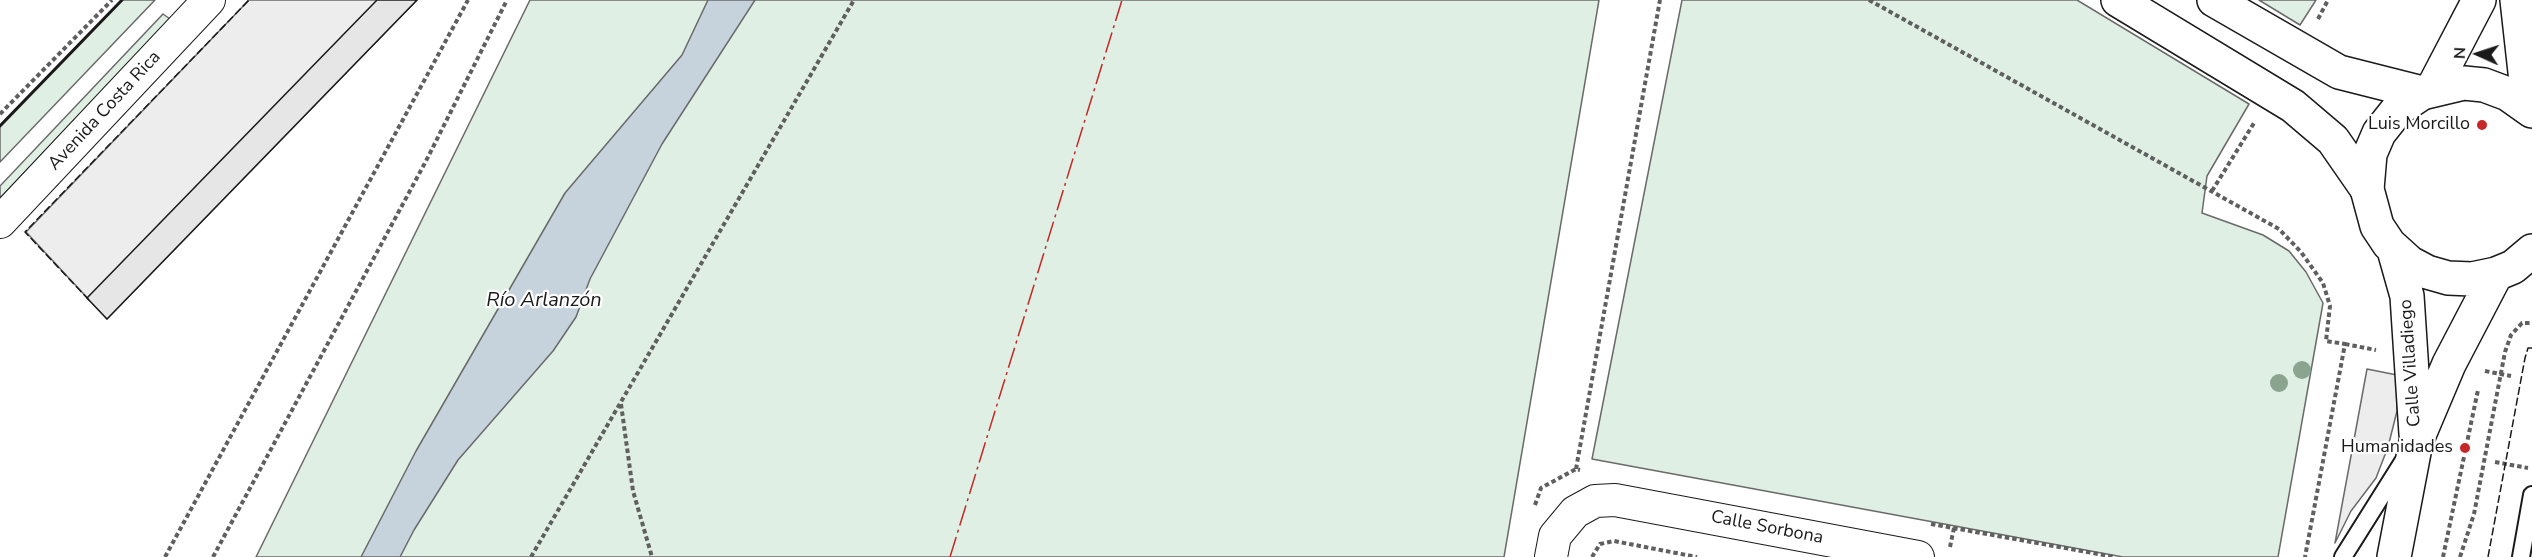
<!DOCTYPE html>
<meta charset="utf-8">
<style>
body{margin:0}
#map{position:relative;width:2532px;height:557px;overflow:hidden;background:#fff;font-family:"Nunito Sans",sans-serif}
canvas{display:block}
.north{position:absolute;left:2448px;top:24px;width:60px;height:60px;-webkit-text-stroke:4px #fff;paint-order:stroke;rotate:273deg;font-size:16px;font-weight:700;line-height:24px;text-align:center;color:#1a1a1a}
.north::after{content:'';display:block;margin:auto;width:21px;height:27px;background:#1a1a1a;clip-path:polygon(50% 0,100% 100%,50% 72%,0 100%)}
</style>
<div id="map">
<canvas width="2532" height="557"></canvas>
<div class="north">N</div>
</div>
<script>
const context = document.querySelector('canvas').getContext('2d');
context.lineJoin = 'round';
function fillPath(path, color) {
  context.fillStyle = color;
  context.fill(path, 'evenodd');
}
function toPath(rows) {
  const path = new Path2D();
  for (const r of rows) {
    path.moveTo(r[0], r[1]);
    for (let i = 2; i < r.length; i += 2) path.lineTo(r[i], r[i + 1]);
  }
  return path;
}
function trace(path, color, width, dash) {
  context.strokeStyle = color;
  context.lineWidth = width;
  context.lineCap = dash ? 'butt' : 'round';
  context.setLineDash(dash || []);
  context.stroke(path);
}
function write(font, color, halo, rows, align = 'center') {
  context.font = font + ' "Nunito Sans",sans-serif';
  context.lineWidth = 4.5;
  context.setLineDash([]);
  context.textBaseline = 'middle';
  context.strokeStyle = halo;
  context.fillStyle = color;
  for (const [text, x, y, turn = 0] of rows) {
    context.save();
    context.translate(x, y);
    context.rotate((+turn || 0) * Math.PI / 180);
    context.textAlign = isNaN(turn) ? turn : align;
    if (halo) context.strokeText(text, 0, 0);
    context.fillText(text, 0, 0);
    context.restore();
  }
}
const green = toPath([
 [122,0,155,0,0,162,0,126,122,0],
 [530,0,1599,0,1504,557,256,557,530,0],
 [1682,0,2077,0,2249,104,2207,176,2202,213,2263,235,2289,251,2306,272,2323,303,2278,557,2123,557,1592,459,1682,0],
 [2259,0,2316,0,2300,25,2259,0],
 [163,14,170,19,0,198,0,186,163,14]
]);
const parking = toPath([
 [249,0,417,0,107,319,26,232,249,0],
 [2367,369,2397,375,2397,411,2388,447,2376,478,2351,511,2335,543,2367,369]
]);
const water = toPath([
 [708,0,755,0,662,144,590,279,576,317,553,351,458,460,414,530,400,557,361,557,416,451,565,193,682,55,708,0]
]);
const building = toPath([
 [377,0,417,0,107,319,87,298,377,0]
]);
const path = toPath([
 [1869,0,2279,229,2301,252,2323,283,2330,306,2326,341,2345,344,2305,557],
 [2318,19,2328,0],
 [0,114,112,0],
 [2212,191,2254,123],
 [2345,344,2376,350],
 [2485,371,2511,376],
 [621,404,633,491,652,557],
 [2495,462,2528,468],
 [1576,469,1660,0],
 [1535,505,1541,488,1576,469,1580,470],
 [1931,524,2115,557],
 [1950,547,1954,528],
 [165,557,468,0],
 [213,557,426,161,507,0],
 [531,557,854,0],
 [1592,557,1600,544,1614,541,1697,557],
 [2443,557,2478,390],
 [2460,557,2474,514,2505,352,2511,335,2522,323,2532,323]
]);
const lane = toPath([
 [2343,557,2404,460],
 [2521,557,2532,495]
]);
const street = toPath([
 [0,222,209,0],
 [1551,557,1555,536,1575,512,1595,501,1615,500,1918,557]
]);
const secondary = toPath([
 [2118,0,2293,106,2333,140,2367,189],
 [2214,0,2339,72,2422,93]
]);
const highway = toPath([
 [2517,0,2529,108],
 [2433,88,2479,0],
 [2532,111,2508,94,2484,85,2464,83,2422,93,2398,109,2379,133,2370,154,2367,189,2377,226,2389,244,2410,263,2427,272,2448,278,2472,279,2496,274,2513,267,2532,251],
 [2394,250,2407,296,2416,434],
 [2394,557,2416,442,2449,364,2496,274]
]);
const fence = toPath([
 [89,300,25,232,249,0],
 [2488,557,2525,358,2528,348,2532,348]
]);
const wall = toPath([
 [0,126,122,0]
]);
const power = toPath([
 [950,557,1122,0]
]);
const trees = [
 [2302,370],
 [2279,383]
];
const markers = [
 [2482,125,6,"#c62828"],
 [2465,448,6,"#c62828"]
];
const streetNames = [
 ["Avenida Costa Rica",105,111,-47],
 ["Calle Villadiego",2411,363,-94],
 ["Calle Sorbona",1767,528,11]
];
const poiNames = [
 ["Luis Morcillo",2470,125],
 ["Humanidades",2453,448]
];
const waterNames = [
 ["Río Arlanzón",544,301]
];
fillPath(green, '#e0efe3');
trace(green, '#6a6a6a', 1.5);
fillPath(parking, '#ededed');
trace(parking, '#6a6a6a', 1.5);
fillPath(water, '#c6d2dc');
trace(water, '#6a6a6a', 1.5);
fillPath(building, '#e6e6e6');
trace(building, '#1a1a1a', 1.5);
trace(lane, '#1a1a1a', 20);
trace(street, '#1a1a1a', 34);
trace(secondary, '#1a1a1a', 36);
trace(highway, '#1a1a1a', 36);
trace(path, '#5f5f5f', 4, [4.5, 3]);
trace(lane, '#fff', 16);
trace(street, '#fff', 32);
trace(secondary, '#fff', 33);
trace(highway, '#fff', 33);
trace(fence, '#1a1a1a', 1.5, [8, 3]);
trace(wall, '#1a1a1a', 3);
trace(power, '#c62828', 1.5, [21, 4.5, 3, 4.5]);
context.fillStyle = '#8aa48f';
for (const [x, y] of trees) {
  context.beginPath();
  context.arc(x, y, 9, 0, 2 * Math.PI);
  context.fill();
}
for (const [x, y, r, color] of markers) {
  const dot = new Path2D();
  dot.arc(x, y, r, 0, 2 * Math.PI);
  context.fillStyle = color;
  context.fill(dot);
  trace(dot, '#fff', 2);
}
write('18px', '#1a1a1a', '#fff', streetNames);
write('18px', '#1a1a1a', '#fff', poiNames, 'right');
write('italic 20px', '#1a1a1a', '#fff', waterNames);
</script>
